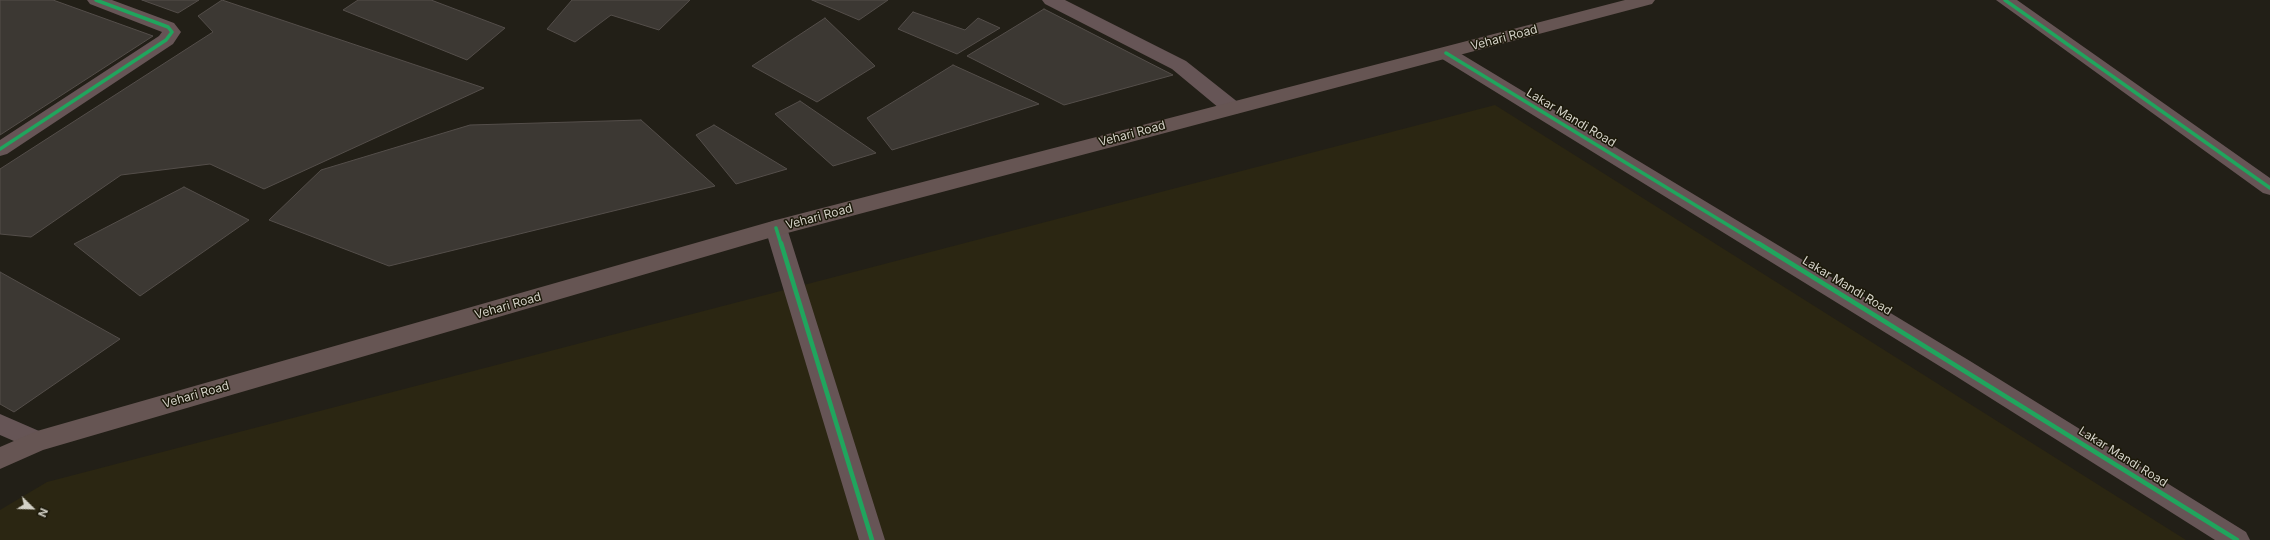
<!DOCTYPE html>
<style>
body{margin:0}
#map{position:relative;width:2270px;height:540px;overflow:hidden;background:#221f17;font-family:Inter,sans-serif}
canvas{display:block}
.north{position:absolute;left:12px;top:488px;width:40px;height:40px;-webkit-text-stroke:3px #1c190a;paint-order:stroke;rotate:113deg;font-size:11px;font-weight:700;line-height:16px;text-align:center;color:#d4d2c8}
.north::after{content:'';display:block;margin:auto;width:14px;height:18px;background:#d4d2c8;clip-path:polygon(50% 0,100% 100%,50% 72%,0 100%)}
</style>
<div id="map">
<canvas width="2270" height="540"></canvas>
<div class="north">N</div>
</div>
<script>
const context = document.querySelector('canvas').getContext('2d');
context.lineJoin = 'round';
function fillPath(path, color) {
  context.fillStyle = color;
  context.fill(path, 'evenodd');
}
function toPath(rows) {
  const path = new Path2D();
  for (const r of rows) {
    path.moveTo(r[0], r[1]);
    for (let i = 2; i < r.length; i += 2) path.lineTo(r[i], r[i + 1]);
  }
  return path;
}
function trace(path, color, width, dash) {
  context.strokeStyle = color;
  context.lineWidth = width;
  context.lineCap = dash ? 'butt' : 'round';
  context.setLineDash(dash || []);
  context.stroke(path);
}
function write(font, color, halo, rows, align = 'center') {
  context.font = font + ' Inter,sans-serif';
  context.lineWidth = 3;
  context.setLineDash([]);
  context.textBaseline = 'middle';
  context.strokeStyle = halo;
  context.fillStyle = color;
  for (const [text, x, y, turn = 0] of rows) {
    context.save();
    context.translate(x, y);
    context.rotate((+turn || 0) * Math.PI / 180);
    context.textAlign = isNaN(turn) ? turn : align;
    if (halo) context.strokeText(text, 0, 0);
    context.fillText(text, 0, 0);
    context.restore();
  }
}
const built = toPath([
 [1495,105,2186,540,0,540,0,510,47,482]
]);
const building = toPath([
 [0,0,53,0,153,36,0,135,0,0],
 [142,0,199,0,178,13,142,0],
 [222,0,484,88,264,189,210,164,121,175,31,237,0,234,0,169,213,32,198,16,222,0],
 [358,0,431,0,505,28,467,60,343,10,358,0],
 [572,0,690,0,659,30,611,15,575,42,547,29,572,0],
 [812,0,888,0,859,20,812,0],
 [1044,9,1173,75,1064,105,967,56,1044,9],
 [913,12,965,30,978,18,1000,28,957,54,898,29,913,12],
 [825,18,875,66,817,102,752,66,825,18],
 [953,65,1039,104,892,150,867,118,953,65],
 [800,101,876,153,833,166,775,114,800,101],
 [641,120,715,186,389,266,269,220,321,170,470,125,641,120],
 [714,125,787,169,736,184,696,135,714,125],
 [184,187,249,220,140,296,74,244,184,187],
 [0,272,120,339,14,412,0,404,0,272]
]);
const minor = toPath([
 [87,0,112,0,174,23,181,32,173,44,7,154,0,156,0,140,159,36,162,32,90,4,87,0],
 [1042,0,1065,0,1186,61,1239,103,1242,108,1239,113,1232,114,1225,113,1172,69,1045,4,1042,0],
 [1996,0,2017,0,2270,178,2270,195,2263,193,1996,0],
 [1446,47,1453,49,1970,361,2246,532,2250,540,2215,540,1954,375,1439,57,1437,53,1439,49,1446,47],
 [776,220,784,223,787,228,885,540,859,540,765,228,768,223,776,220],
 [0,414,46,434,49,441,46,448,37,451,0,435,0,414]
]);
const major = toPath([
 [1625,0,1655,0,1652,4,776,236,43,450,0,469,0,447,37,431,776,220,1625,0]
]);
const cyclewayFar1 = toPath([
 [2005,0,2270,188],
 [1446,53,1759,244],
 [0,149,166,40,172,32,168,27,96,0],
 [776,228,781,244]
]);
const cycleway = toPath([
 [781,243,872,540],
 [1758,243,2237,540]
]);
const streetNames = [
 ["Vehari Road",1504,38,-15],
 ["Lakar Mandi Road",1571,118,31],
 ["Vehari Road",1132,134,-15],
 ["Vehari Road",819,217,-15],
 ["Lakar Mandi Road",1847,286,31],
 ["Vehari Road",508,306,-16],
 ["Vehari Road",196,395,-16],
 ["Lakar Mandi Road",2123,457,32]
];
fillPath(built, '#2b2612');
fillPath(building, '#3c3833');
trace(building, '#544e4a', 1);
fillPath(minor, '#665556');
fillPath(major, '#665553');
trace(cyclewayFar1, '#20a55d', 3.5);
trace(cycleway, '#20a55d', 4.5);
write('12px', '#d4d2c8', '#1c190a', streetNames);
</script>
